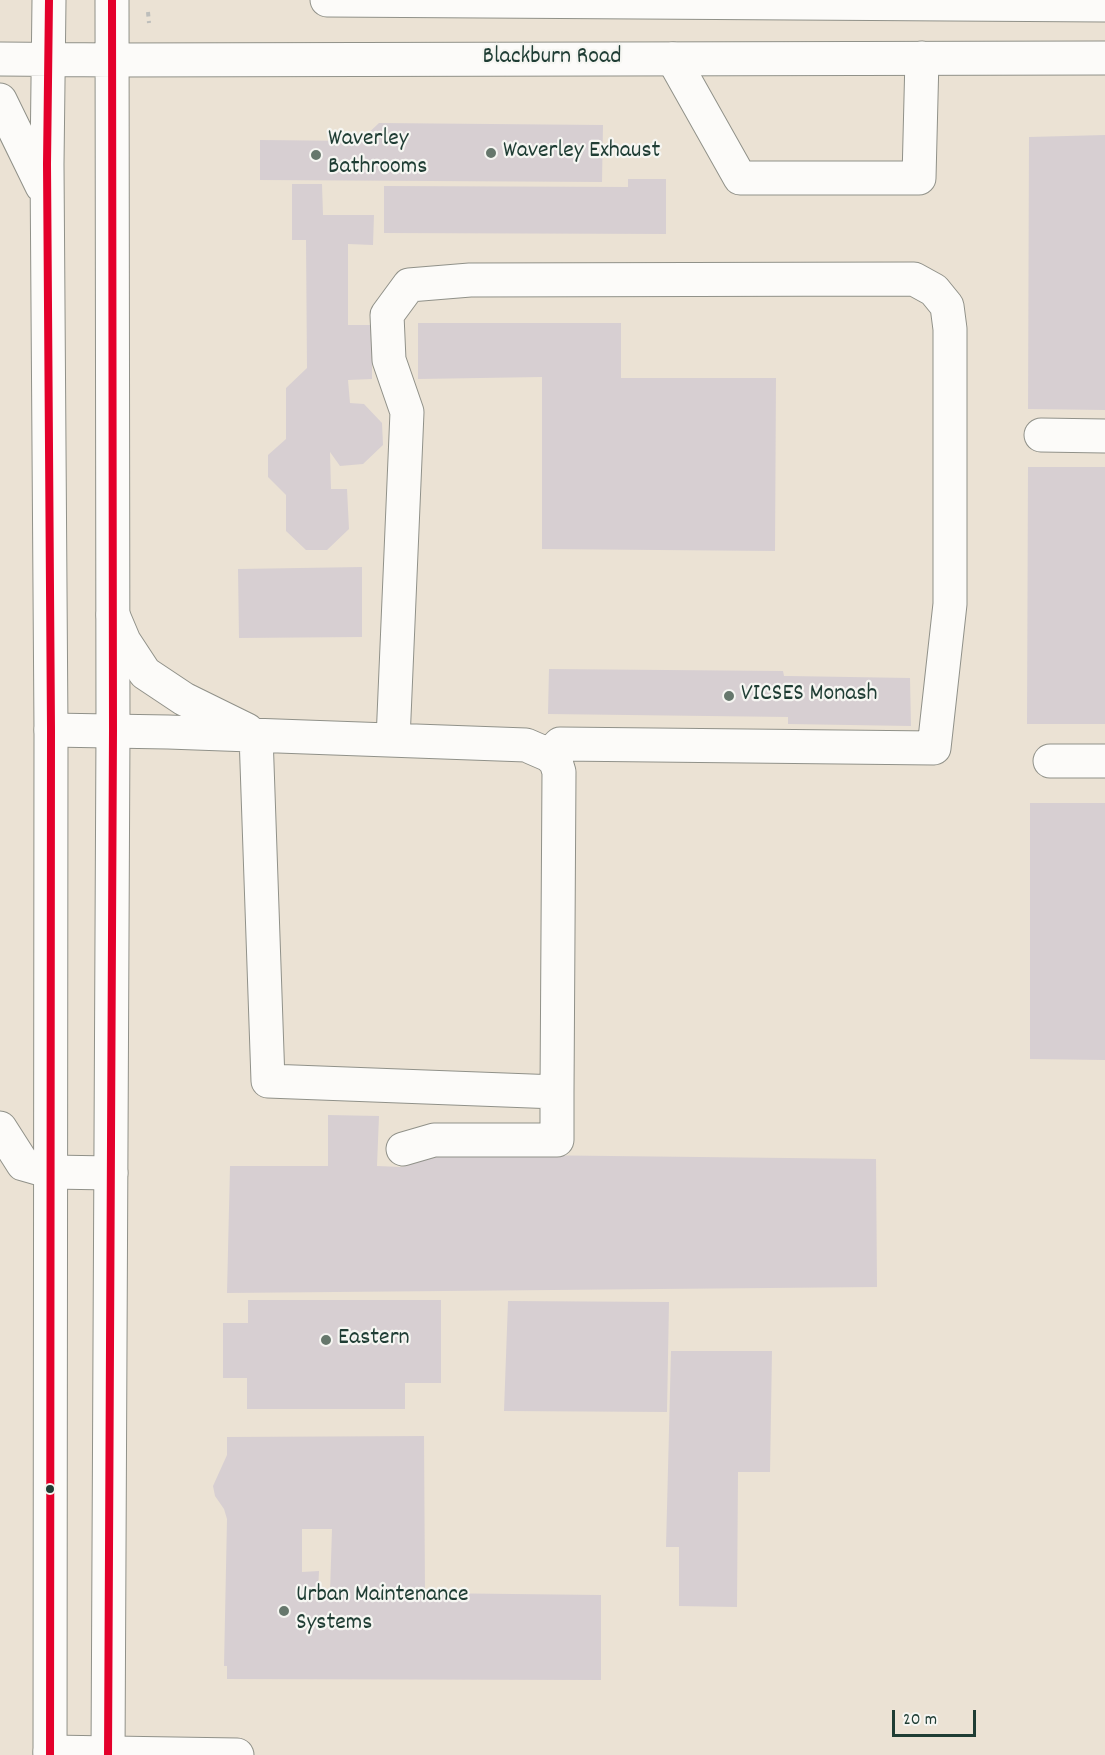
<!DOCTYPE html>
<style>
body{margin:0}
#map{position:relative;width:1105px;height:1755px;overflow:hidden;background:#ebe2d4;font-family:Dekko,sans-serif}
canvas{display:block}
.scale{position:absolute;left:892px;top:1710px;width:84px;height:27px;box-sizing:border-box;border:3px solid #1f3d34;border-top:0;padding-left:8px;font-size:18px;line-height:21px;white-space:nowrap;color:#1f3d34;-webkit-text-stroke:4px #f6f6f2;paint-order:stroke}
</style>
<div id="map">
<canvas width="1105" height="1755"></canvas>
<div class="scale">20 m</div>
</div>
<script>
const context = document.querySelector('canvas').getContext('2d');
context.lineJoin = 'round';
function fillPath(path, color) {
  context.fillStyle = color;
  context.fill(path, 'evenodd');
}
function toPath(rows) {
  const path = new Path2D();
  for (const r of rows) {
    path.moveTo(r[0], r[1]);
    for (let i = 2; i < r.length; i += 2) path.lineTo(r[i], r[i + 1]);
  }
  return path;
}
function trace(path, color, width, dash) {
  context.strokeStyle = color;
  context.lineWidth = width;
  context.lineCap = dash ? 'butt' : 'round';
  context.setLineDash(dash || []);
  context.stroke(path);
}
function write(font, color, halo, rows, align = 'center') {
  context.font = font + ' Dekko,sans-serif';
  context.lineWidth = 4.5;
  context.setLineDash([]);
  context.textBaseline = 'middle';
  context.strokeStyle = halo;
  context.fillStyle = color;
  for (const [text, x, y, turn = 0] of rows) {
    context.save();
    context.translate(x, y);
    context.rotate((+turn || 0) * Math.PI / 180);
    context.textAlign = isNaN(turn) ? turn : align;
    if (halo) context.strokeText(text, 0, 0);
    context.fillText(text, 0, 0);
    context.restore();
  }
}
const building = toPath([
 [379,123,603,125,602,182,260,180,260,140,360,141],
 [1105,135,1105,410,1028,409,1029,137],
 [628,179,666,179,666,234,384,233,384,186,628,187],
 [292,184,322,184,323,215,374,215,373,245,348,244,348,325,372,325,372,379,348,380,350,403,364,404,382,423,383,445,363,464,340,466,330,452,331,489,347,489,349,529,327,550,306,550,286,531,286,495,268,477,268,455,286,439,286,388,307,368,306,240,292,240],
 [418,323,621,323,621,378,776,378,775,551,542,549,542,377,418,379],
 [1028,467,1105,467,1105,724,1027,724],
 [362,567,362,637,239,638,238,569],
 [549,669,783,671,784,676,789,676,910,678,911,726,788,724,788,717,548,714],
 [1030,803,1105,803,1105,1060,1030,1059],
 [328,1115,379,1116,377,1166,402,1167,434,1154,876,1159,877,1287,227,1293,230,1166,328,1166],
 [248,1300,441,1300,441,1383,405,1383,405,1409,247,1409,247,1378,223,1378,223,1323,248,1323],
 [508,1301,669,1302,667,1412,504,1411],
 [671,1351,772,1351,770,1472,738,1472,737,1607,679,1606,679,1547,666,1547],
 [424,1436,425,1593,601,1595,601,1680,227,1679,227,1666,224,1666,227,1519,224,1509,215,1496,213,1486,227,1455,227,1437],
 [302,1529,332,1529,330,1593,318,1593,319,1571,302,1572]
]);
const path = toPath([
 [148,12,149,23]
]);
const minor = toPath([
 [673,59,740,178,919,178,922,58],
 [1041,435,1105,436],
 [113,615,124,641,145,673,184,699,247,730],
 [51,730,168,732,526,745,549,755,556,762,559,772,557,1092,268,1081,256,735],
 [393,740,407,412,389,360,387,315,409,285,470,280,914,279,934,290,947,306,950,329,950,604,934,748,560,744,549,755],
 [1050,761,1105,761],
 [0,1128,23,1164,51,1172,111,1173],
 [403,1149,434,1140,557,1140,557,1092],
 [50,1752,237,1755]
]);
const major = toPath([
 [49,0,47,164,51,730,50,1755],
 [327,0,1105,5],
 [0,59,113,60,1105,58],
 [0,100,42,186],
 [108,1755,113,730,112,0]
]);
const bus1 = toPath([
 [49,0,47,164,51,730,50,1755],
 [108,1755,113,730,112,0]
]);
const markers = [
 [491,153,6,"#66776c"],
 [316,155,6,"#66776c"],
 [729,696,6,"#66776c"],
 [326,1340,6,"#66776c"],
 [50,1489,5,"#1f3d34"],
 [284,1611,6,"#66776c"]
];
const streetNames = [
 ["Blackburn Road",552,59]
];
const poiNames = [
 ["Waverley",328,141],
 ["Bathrooms",328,169],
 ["Waverley Exhaust",503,153],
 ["VICSES Monash",741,696],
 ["Eastern",338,1340],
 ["Urban Maintenance",296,1597],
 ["Systems",296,1625]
];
fillPath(building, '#d7cfd2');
trace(minor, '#909189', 35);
trace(major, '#909189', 35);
trace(path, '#bdbebb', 4, [4.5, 4.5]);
trace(minor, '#fcfbf9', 33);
trace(major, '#fcfbf9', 33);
trace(bus1, '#e4002b', 8);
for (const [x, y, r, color] of markers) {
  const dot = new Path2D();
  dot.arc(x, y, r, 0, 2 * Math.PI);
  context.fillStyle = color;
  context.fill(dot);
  trace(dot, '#f6f6f2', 2);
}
write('24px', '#1f3d34', '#f6f6f2', streetNames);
write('24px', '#1f3d34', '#f6f6f2', poiNames, 'left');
</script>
